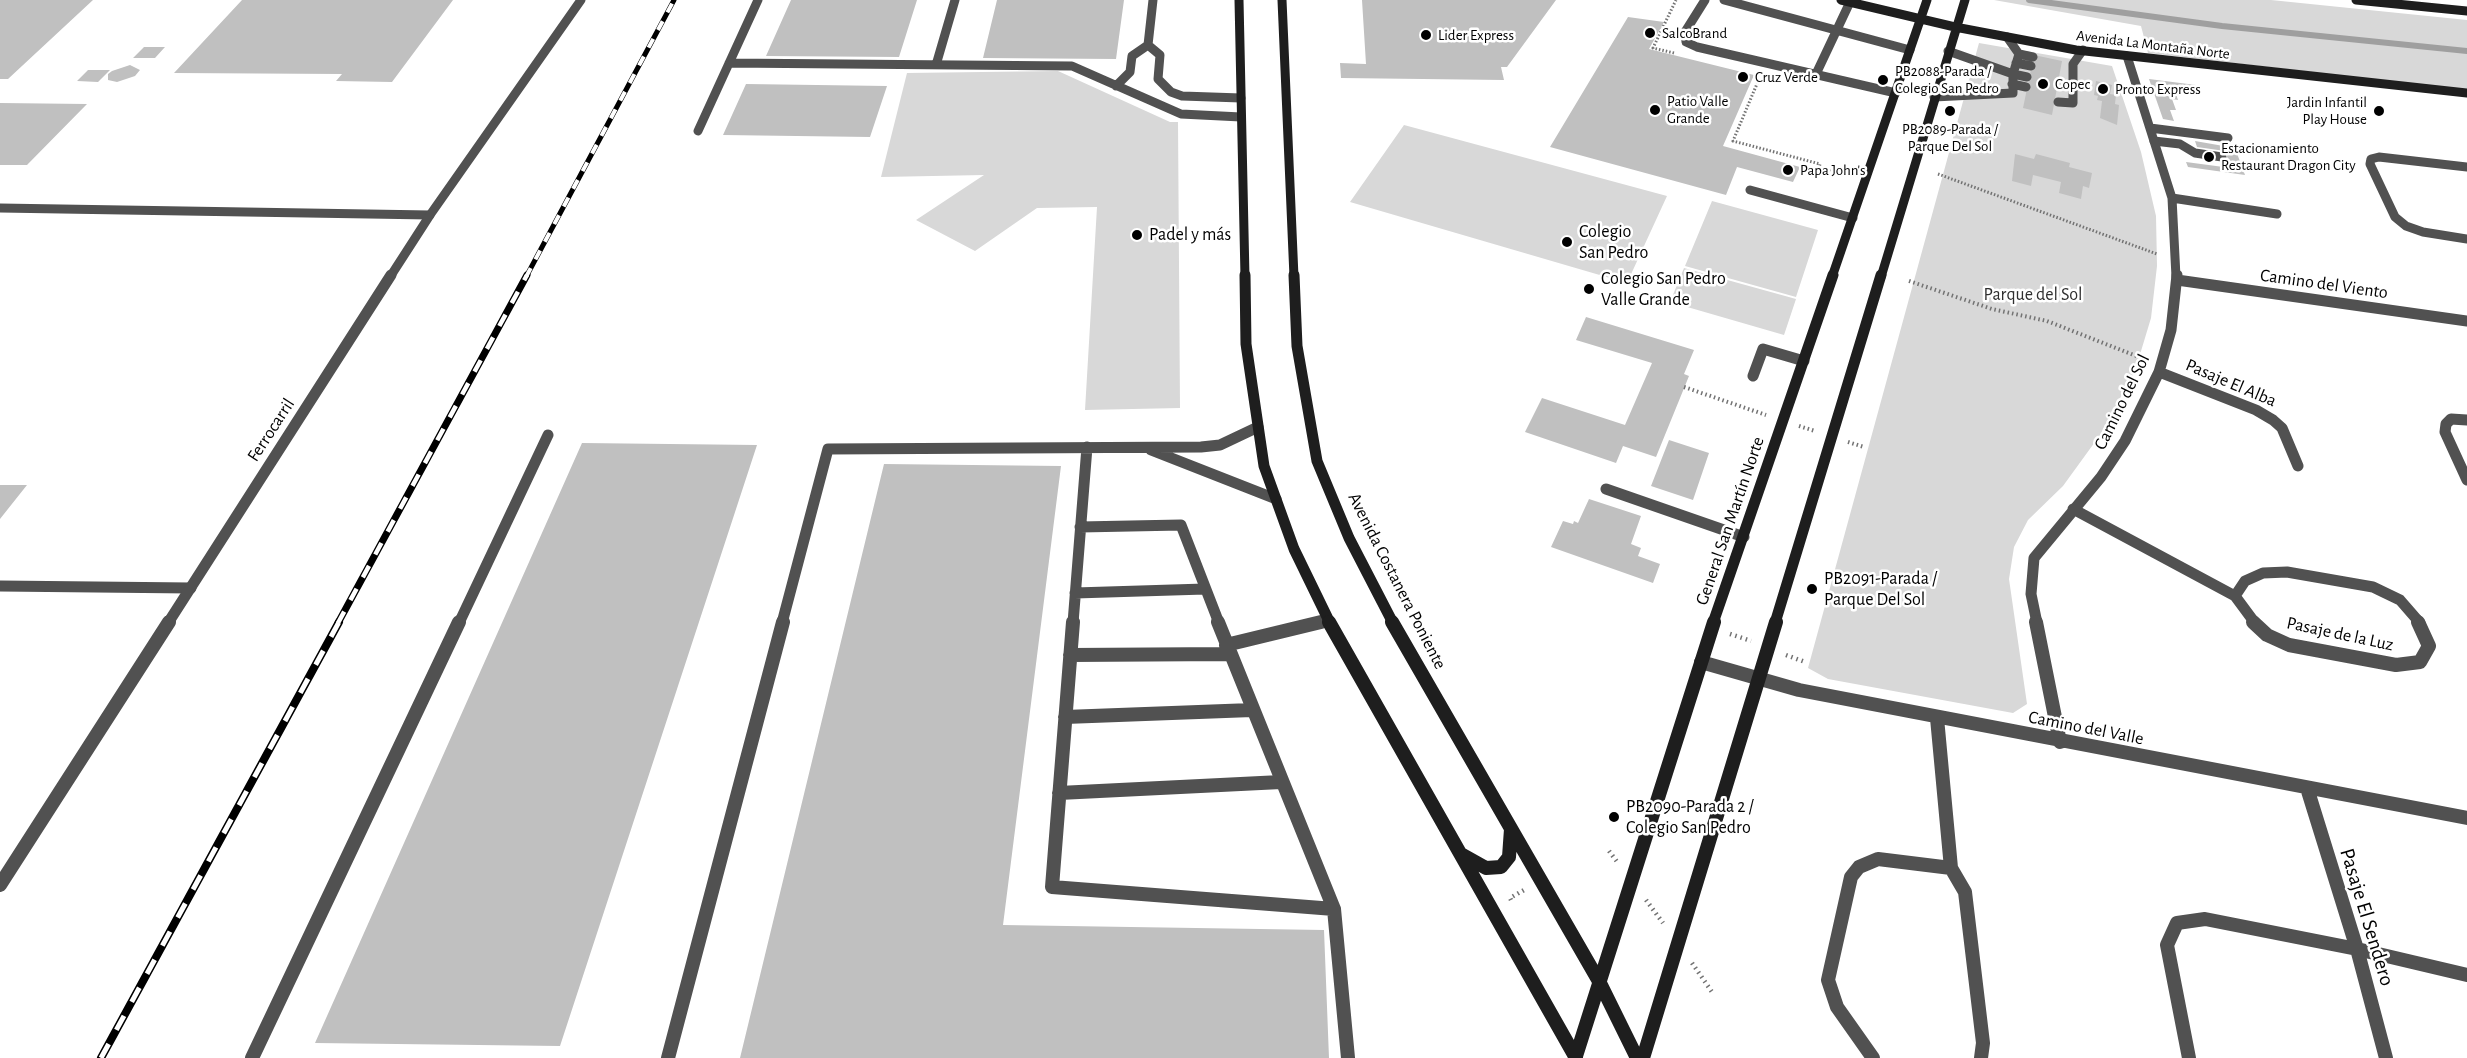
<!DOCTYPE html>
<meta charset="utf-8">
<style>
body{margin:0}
canvas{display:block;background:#fff}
</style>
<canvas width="2467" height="1058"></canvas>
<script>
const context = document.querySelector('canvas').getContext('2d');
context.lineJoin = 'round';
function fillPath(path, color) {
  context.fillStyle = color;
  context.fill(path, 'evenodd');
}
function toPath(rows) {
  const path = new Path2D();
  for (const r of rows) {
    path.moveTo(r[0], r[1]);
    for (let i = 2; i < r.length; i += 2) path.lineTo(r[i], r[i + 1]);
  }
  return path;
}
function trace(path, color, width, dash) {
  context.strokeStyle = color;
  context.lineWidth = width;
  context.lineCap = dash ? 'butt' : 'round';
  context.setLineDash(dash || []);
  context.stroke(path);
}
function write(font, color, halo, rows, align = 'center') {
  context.font = font + ' "Alegreya Sans",sans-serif';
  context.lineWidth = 5;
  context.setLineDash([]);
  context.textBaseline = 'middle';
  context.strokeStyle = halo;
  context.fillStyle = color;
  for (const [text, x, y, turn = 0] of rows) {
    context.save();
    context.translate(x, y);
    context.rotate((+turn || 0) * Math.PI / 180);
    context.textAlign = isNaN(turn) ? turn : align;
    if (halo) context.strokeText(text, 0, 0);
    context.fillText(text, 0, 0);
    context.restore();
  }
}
const green = toPath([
 [1994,0,2271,0,2467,20,2467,90,2148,53,2141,26],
 [1979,43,2112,66,2141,152,2156,216,2157,266,2151,318,2135,371,2100,435,2063,486,2028,520,2014,547,2009,579,2027,704,2013,713,1828,679,1808,668],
 [1058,71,1170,122,1178,122,1180,408,1085,410,1097,207,1037,208,975,251,916,220,984,175,881,177,907,73],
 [1404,125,1667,196,1627,283,1350,202],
 [1712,201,1818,230,1796,297,1685,266],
 [1684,268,1796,299,1784,335,1670,302]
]);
const stream = toPath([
 [2029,0,2222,26,2467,51]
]);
const building = toPath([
 [0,0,93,0,8,79,0,79],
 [242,0,453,0,392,82,336,81,342,74,174,73],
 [791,0,917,0,899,57,766,56],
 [997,0,1124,0,1116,59,983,58],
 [1362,0,1556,0,1507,67,1501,67,1504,80,1341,78,1340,63,1366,64],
 [1628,17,1664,22,1649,49,1754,75,1723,146,1800,167,1793,182,1737,167,1726,195,1550,147],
 [144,47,165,47,155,58,133,58],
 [2034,55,2062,61,2052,115,2023,108],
 [130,65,140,70,135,76,117,82,108,80,108,74,112,71],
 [88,70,110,70,98,82,77,81],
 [2149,79,2196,85,2199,94,2175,91,2178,100,2172,99,2176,110,2170,110,2174,121,2163,119],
 [2096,81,2112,85,2110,94,2116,95,2115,104,2119,105,2117,125,2100,118,2102,101,2097,100,2098,96,2094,95],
 [746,84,887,86,870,137,723,135],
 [0,103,87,104,27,165,0,165],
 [2195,141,2235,148,2245,175,2188,167,2186,162,2231,168,2225,151,2197,147],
 [2015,154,2034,159,2036,154,2070,163,2069,167,2092,173,2089,188,2083,186,2081,199,2059,193,2061,182,2033,175,2031,186,2012,181],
 [1586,317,1694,350,1684,374,1689,376,1656,457,1623,446,1616,463,1525,432,1542,398,1625,425,1652,363,1576,340],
 [1669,440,1709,453,1693,500,1651,486],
 [582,443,757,445,560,1046,315,1043],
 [884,464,1061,466,1003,925,1324,930,1329,1058,740,1058],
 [0,485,27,485,0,519],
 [1589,499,1641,516,1631,544,1641,548,1638,556,1660,564,1653,583,1551,547,1563,521,1573,524,1574,521,1578,523]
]);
const pathFar2 = toPath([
 [1674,53,1653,48,1676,0],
 [1759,79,1733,141,1820,164,1819,168,1837,173],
 [1938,174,2157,254]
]);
const pathFar1 = toPath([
 [1909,281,1992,309,2047,321,2144,359],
 [1684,387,1766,415],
 [1799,426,1815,431],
 [1848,442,1864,447]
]);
const path = toPath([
 [1730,634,1751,641],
 [1786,655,1805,662],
 [1609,851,1618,863],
 [1511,900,1510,898,1524,890],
 [1646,900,1663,923],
 [1692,963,1712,992]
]);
const laneFar2 = toPath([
 [1705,0,1685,32,1686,42,1697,47,1896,93],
 [1724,0,1910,50],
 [2007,37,2019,54,2013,74,2027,77],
 [1148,45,1160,55,1158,79,1171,92,1182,96,1241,98],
 [2019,54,2033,57],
 [729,63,1072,66,1181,114,1241,117],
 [2016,63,2031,66],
 [936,65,955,0],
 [1816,74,1850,2],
 [2012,84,2026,87],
 [1116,86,1130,72,1132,56,1148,45,1153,0],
 [1934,97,2013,93,2013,74,1948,51],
 [2058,102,2073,103,2073,64,2083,50],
 [698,131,758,0],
 [2154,141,2180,144,2195,153,2222,157],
 [1750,190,1853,218],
 [0,208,430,215]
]);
const laneFar1 = toPath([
 [1753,376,1763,349,1804,361],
 [1151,450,1276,499],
 [1606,489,1744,537],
 [1080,527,1181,525,1219,623],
 [0,586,191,588],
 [1075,593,1205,589],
 [459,623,548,435],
 [782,623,828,449,1201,447,1220,445,1258,427],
 [1073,623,1087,447],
 [1315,623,1328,620]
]);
const lane = toPath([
 [1073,622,1052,887,1334,909],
 [1218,622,1334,909,1348,1058],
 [1226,645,1321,622],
 [1070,655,1230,654],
 [1065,717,1252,710],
 [1059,793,1281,782],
 [252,1058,459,622],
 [668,1058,783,622]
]);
const streetFar2 = toPath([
 [2127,56,2172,198,2176,277],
 [2150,128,2228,138],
 [2467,167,2379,157,2371,159,2370,164,2395,217,2406,226,2423,232,2467,239],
 [2172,198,2277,214],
 [390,277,430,215,581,0]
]);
const streetFar1 = toPath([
 [2177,280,2467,321],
 [2159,372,2256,410,2273,420,2282,428,2298,466],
 [2467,420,2451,419,2446,424,2445,432,2467,480],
 [2073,509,2235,596],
 [168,623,391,275],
 [2037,623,2031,594,2034,558,2101,477,2125,441,2159,372,2171,330,2177,275],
 [2255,623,2235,596,2245,581,2263,573,2287,572,2373,587,2400,600,2420,623]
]);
const street = toPath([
 [2036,622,2060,742],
 [2253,622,2267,635,2289,645,2396,665,2420,662,2429,646,2418,622],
 [1701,662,1799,690,2467,818],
 [1937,718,1951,868,1965,892,1983,1043,1981,1058],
 [2307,788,2357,949,2386,1058],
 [0,885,169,622],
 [1873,1058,1837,1007,1828,980,1851,877,1859,867,1878,859,1951,868],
 [2189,1058,2167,945,2177,923,2205,919,2357,949,2467,975]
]);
const secondaryFar2 = toPath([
 [1239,0,1245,277],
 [1282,0,1294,277],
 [1841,0,1955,27,2076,50,2467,93],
 [2356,0,2467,11],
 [1832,277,1927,0],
 [1881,277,1965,0]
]);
const secondaryFar1 = toPath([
 [1245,275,1246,344,1264,466,1294,549,1330,623],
 [1294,275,1297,346,1317,461,1349,538,1393,623],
 [1713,623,1833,275],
 [1775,623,1881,275]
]);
const secondary = toPath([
 [1329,622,1576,1058],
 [1392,622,1600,983,1637,1058],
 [1461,854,1486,868,1501,867,1509,857,1511,829],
 [1576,1056,1714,622],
 [1643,1058,1776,622]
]);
const railFar2 = toPath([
 [526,277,674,0]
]);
const railFar1 = toPath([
 [338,623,527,275]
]);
const rail = toPath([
 [101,1058,339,622]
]);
const markers = [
 [1650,33,6,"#000"],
 [1426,35,6,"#000"],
 [1743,77,6,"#000"],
 [1883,80,6,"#000"],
 [2043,84,6,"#000"],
 [2103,89,6,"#000"],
 [1655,110,6,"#000"],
 [1950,111,6,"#000"],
 [2379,111,6,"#000"],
 [2209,157,6,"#000"],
 [1788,170,6,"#000"],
 [1137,235,6,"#000"],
 [1567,242,6,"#000"],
 [1589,289,6,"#000"],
 [1812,589,6,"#000"],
 [1614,817,6,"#000"]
];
const farPoinames = [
 ["SalcoBrand",1662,33],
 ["Lider Express",1438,35],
 ["PB2088-Parada /",1895,71],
 ["Colegio San Pedro",1895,88],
 ["Cruz Verde",1755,77],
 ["Copec",2055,84],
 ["Pronto Express",2115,89],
 ["Patio Valle",1667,101],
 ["Grande",1667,118],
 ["Jardin Infantil",2367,102,"right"],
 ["Play House",2367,119,"right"],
 ["PB2089-Parada /",1950,129,"center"],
 ["Parque Del Sol",1950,146,"center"],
 ["Estacionamiento",2221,148],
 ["Restaurant Dragon City",2221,165],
 ["Papa John's",1800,170]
];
const farStreetnames = [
 ["Avenida La Montaña Norte",2153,45,7]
];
const poiNames = [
 ["Colegio",1579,232],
 ["San Pedro",1579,253],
 ["Padel y más",1149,235],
 ["Colegio San Pedro",1601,279],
 ["Valle Grande",1601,300],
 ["PB2091-Parada /",1824,579],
 ["Parque Del Sol",1824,600],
 ["PB2090-Parada 2 /",1626,807],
 ["Colegio San Pedro",1626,828]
];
const streetNames = [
 ["Camino del Viento",2324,284,8],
 ["Pasaje El Alba",2231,383,23],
 ["Camino del Sol",2122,402,-64],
 ["Ferrocarril",271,430,-57],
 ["General San Martín Norte",1730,521,-71],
 ["Avenida Costanera Poniente",1397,581,63],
 ["Pasaje de la Luz",2340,634,12],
 ["Camino del Valle",2086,728,11]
];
const parkNames = [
 ["Parque del Sol",2033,295]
];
const nearStreetnames = [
 ["Pasaje El Sendero",2367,917,73]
];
fillPath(green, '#d8d8d8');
trace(stream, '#9f9f9f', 6);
fillPath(building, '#c0c0c0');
trace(pathFar2, '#737373', 3, [1.5, 2]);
trace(pathFar1, '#737373', 4, [1.5, 3]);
trace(path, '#737373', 4.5, [1.5, 4]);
trace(laneFar2, '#515151', 9);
trace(laneFar1, '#515151', 11);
trace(lane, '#515151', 14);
trace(streetFar2, '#515151', 9);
trace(streetFar1, '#515151', 11);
trace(street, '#515151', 14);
trace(secondaryFar2, '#1e1e1e', 9);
trace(secondaryFar1, '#1e1e1e', 11);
trace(secondary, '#1e1e1e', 14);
trace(railFar2, '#000', 5);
trace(railFar1, '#000', 7);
trace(rail, '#000', 8);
trace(railFar2, '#fff', 4, [10]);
trace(railFar1, '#fff', 4.5, [13]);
trace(rail, '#fff', 5, [16]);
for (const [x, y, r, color] of markers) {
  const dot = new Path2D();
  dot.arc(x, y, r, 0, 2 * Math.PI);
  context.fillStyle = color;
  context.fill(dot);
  trace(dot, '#fff', 2);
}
write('15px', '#000', '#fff', farPoinames, 'left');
write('15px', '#000', '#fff', farStreetnames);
write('18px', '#000', '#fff', poiNames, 'left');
write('18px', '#000', '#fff', streetNames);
write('18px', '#2f2f2f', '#fff', parkNames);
write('21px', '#000', '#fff', nearStreetnames);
</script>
